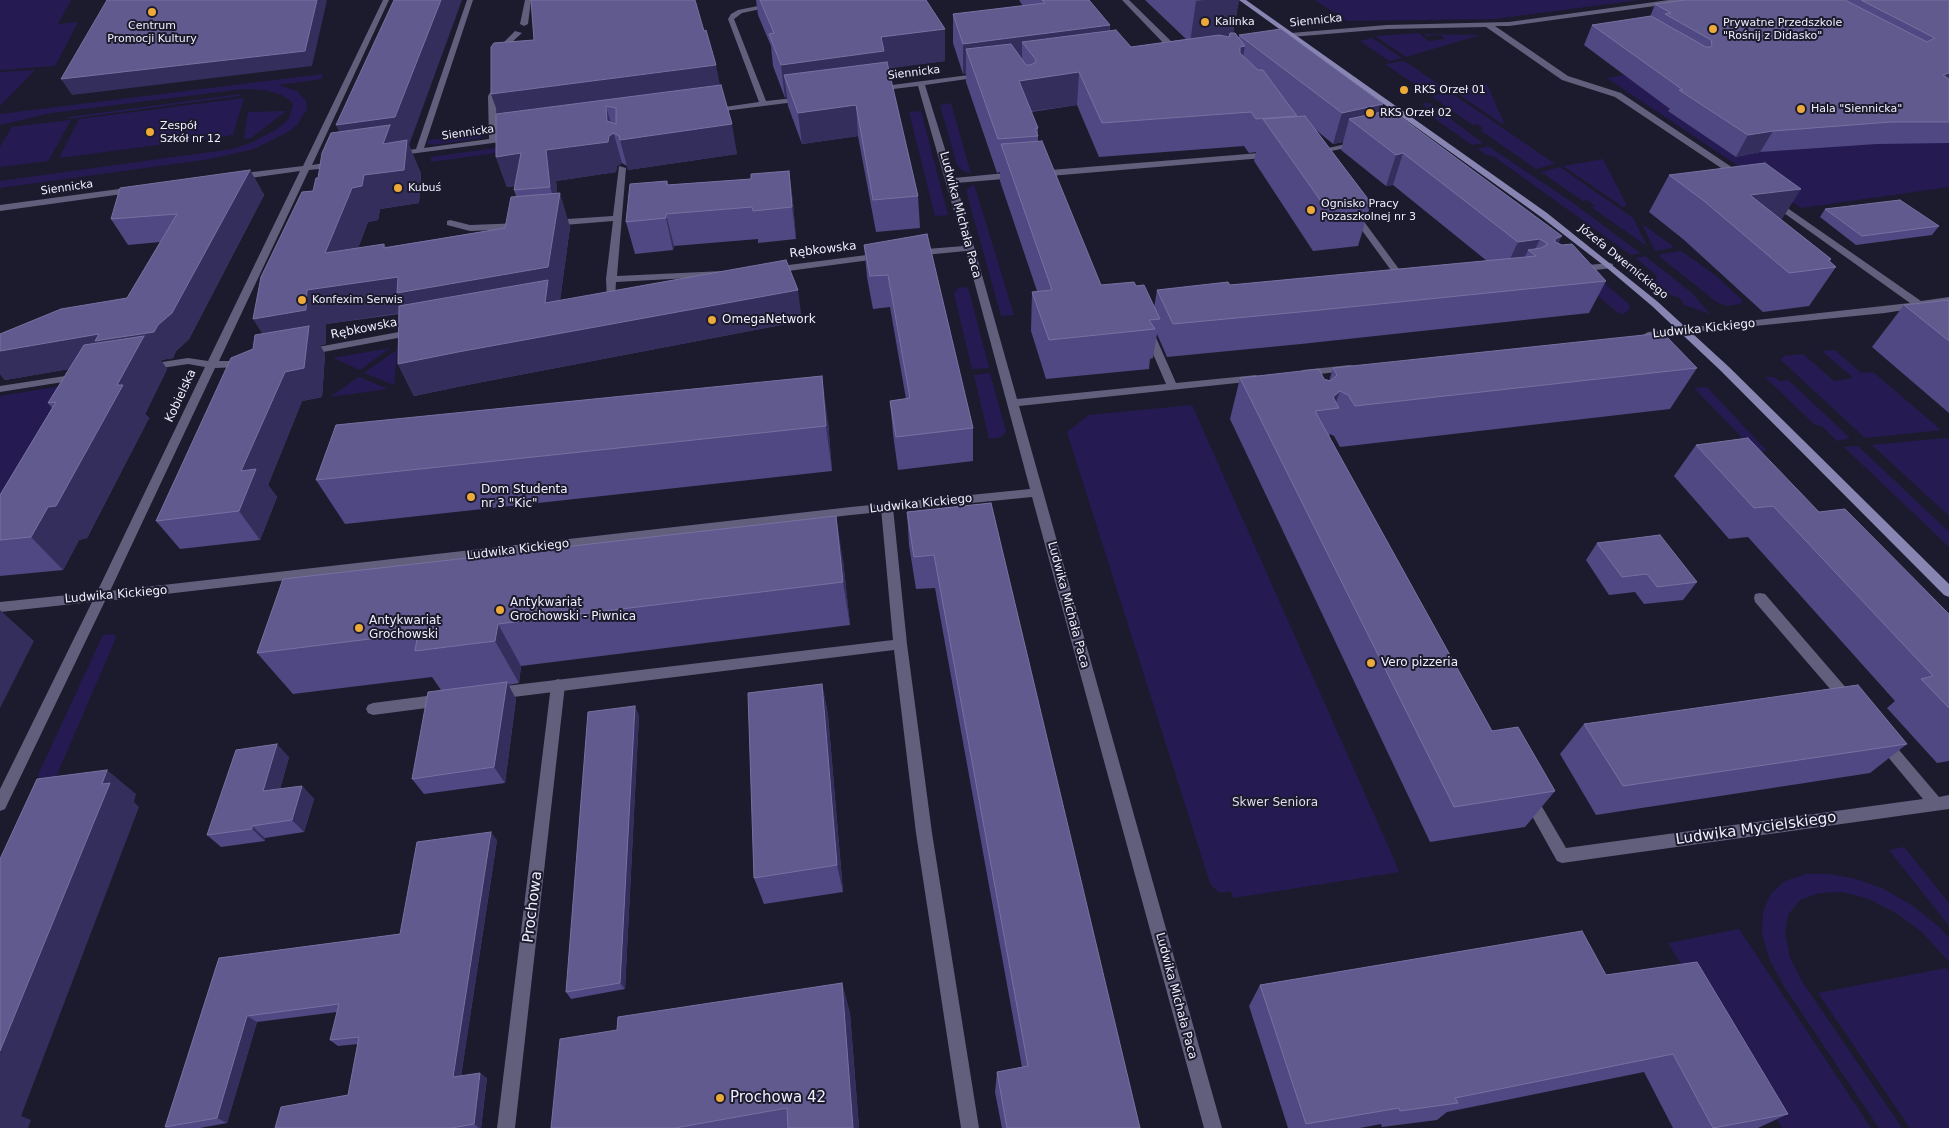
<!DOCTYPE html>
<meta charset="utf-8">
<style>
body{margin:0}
canvas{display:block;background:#1c1a2d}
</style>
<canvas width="1949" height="1128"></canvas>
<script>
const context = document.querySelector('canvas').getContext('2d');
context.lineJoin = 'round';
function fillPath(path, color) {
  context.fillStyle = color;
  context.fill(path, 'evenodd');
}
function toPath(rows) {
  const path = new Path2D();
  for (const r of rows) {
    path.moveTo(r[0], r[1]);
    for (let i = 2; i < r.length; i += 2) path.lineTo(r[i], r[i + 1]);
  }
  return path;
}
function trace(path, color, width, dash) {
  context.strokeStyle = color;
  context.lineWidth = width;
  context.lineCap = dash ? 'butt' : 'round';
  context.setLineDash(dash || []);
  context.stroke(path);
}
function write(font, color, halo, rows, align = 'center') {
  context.font = font + ' "DejaVu Sans",sans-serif';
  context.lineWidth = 4;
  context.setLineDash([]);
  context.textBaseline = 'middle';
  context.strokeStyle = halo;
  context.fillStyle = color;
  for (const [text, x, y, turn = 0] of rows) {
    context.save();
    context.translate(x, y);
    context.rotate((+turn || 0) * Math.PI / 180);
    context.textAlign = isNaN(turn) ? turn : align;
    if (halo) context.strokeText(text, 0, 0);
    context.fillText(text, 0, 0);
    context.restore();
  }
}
const green = toPath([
 [0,0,71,0,58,24,78,22,55,66,0,70],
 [1315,0,1639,0,1494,19,1347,21],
 [1419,33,1428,41,1445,39,1440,34,1427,36,1424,34,1480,35,1406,57,1375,36],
 [1372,38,1402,58,1389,61,1360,41],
 [1401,61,1406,62,1444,88,1426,92,1385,64],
 [1709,62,1917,126,1949,144,1949,187,1801,208,1607,78],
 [35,70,0,106,0,72],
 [323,74,322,79,278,85,297,91,306,101,307,109,297,125,288,132,254,149,210,159,0,188,0,181,232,149,253,142,277,129,288,120,293,106,292,102,282,95,265,90,244,89,51,113,0,125,0,114],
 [1487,84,1504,123,1502,124,1454,91],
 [1450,92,1555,164,1536,169,1480,130,1484,129,1477,124,1473,125,1431,96],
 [241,94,240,96,68,119,69,117],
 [244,98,233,135,59,158,79,119],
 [951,103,971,174,962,170,957,165,940,105],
 [1423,103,1429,103,1483,143,1472,145,1434,118,1437,116,1433,112,1437,111,1430,107,1426,108],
 [286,111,251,138,244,139,248,112],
 [921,111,948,215,935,216,909,112],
 [71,120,48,161,0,167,0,147,12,127],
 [486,133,482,137,476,139,432,145,427,143,428,140],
 [517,145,517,150,431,162,431,157],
 [1488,146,1573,203,1640,253,1631,255,1535,186,1493,156,1487,155,1478,149],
 [1603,159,1627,206,1623,207,1563,166],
 [1560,167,1633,218,1646,244,1644,244,1591,207,1595,206,1587,200,1583,201,1541,172],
 [974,184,1014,315,1001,316,966,190],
 [1642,224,1673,246,1672,248,1655,251],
 [1681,251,1715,275,1742,300,1741,304,1727,306,1718,303,1660,257,1661,254],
 [1645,256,1692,293,1710,314,1682,304,1683,302,1678,297,1672,296,1655,282,1657,276,1636,258],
 [1596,276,1630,305,1628,305,1630,307,1628,311,1622,314,1617,312,1576,277],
 [968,287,989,368,972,369,954,294,958,288],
 [390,348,360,370,333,358],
 [397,350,394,385,364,373],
 [1835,350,1861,373,1873,372,1941,430,1865,438,1781,360,1784,356,1803,354,1834,381,1853,378,1822,351],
 [990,373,1006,432,1001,437,989,439,974,375],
 [359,377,388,389,330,397],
 [1765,377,1774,377,1779,381,1788,380,1850,438,1837,441,1823,427,1814,424],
 [73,384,0,511,0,396],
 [1707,387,1735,417,1767,451,1756,452,1694,388],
 [1192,405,1389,848,1399,872,1233,898,1231,891,1221,893,1214,888,1210,883,1067,432,1089,415],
 [1946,438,1949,439,1949,516,1872,445],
 [1858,446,1949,532,1949,547,1844,447],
 [114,634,116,638,55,779,41,781,38,775,103,635],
 [1904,847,1949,903,1949,926,1889,850],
 [1806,874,1829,874,1856,879,1884,889,1913,906,1938,926,1949,938,1949,962,1922,932,1896,913,1869,899,1842,892,1819,893,1800,900,1788,915,1785,934,1790,958,1803,983,1902,1128,1879,1128,1783,985,1769,958,1762,934,1763,911,1771,894,1785,881],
 [1739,929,1871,1128,1782,1128,1668,943],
 [1946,968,1949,972,1949,1128,1910,1128,1818,993]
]);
const lane = toPath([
 [887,504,893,508,907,644,932,833,979,1128,961,1128,916,833,894,650,497,699,492,697,490,693,492,689,497,687,893,640,881,508,887,504],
 [442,694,447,696,449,700,447,704,442,706,373,715,368,713,366,709,368,705,373,703,442,694]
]);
const street = toPath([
 [383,0,389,0,312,165,337,161,341,164,337,167,309,170,219,361,243,361,248,364,243,367,215,368,110,591,851,507,1030,489,966,251,914,256,909,253,914,250,964,246,918,86,877,91,873,89,877,87,984,73,984,77,981,77,925,85,954,178,1016,172,1020,175,1016,178,956,183,1017,399,1166,384,1144,333,1149,330,1154,333,1176,383,1256,375,1261,378,1256,381,1019,406,1222,1128,1204,1128,1032,497,851,515,105,601,5,809,0,811,0,789,92,602,0,612,0,602,97,592,205,367,188,364,149,370,144,367,149,364,188,358,208,361,300,171,236,180,232,177,236,174,303,166,383,0],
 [467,0,473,0,424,148,489,139,488,96,498,80,501,80,505,82,496,96,497,138,513,136,517,138,493,143,394,156,394,152,416,149,467,0],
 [525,0,531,0,528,24,524,26,520,24,525,0],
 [1122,0,1129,0,1177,47,1177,51,1171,51,1122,0],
 [1669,0,1687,0,1684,2,1509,26,1495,26,1568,76,1621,93,1742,174,1742,178,1736,178,1615,97,1562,80,1486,27,1387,29,1279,38,1275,36,1279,34,1387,25,1509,22,1669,0],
 [773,3,776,5,775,6,742,13,734,19,766,101,803,97,807,99,803,101,708,113,707,111,711,109,759,102,728,19,731,14,738,10,773,3],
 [515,31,522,33,512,42,510,58,503,60,504,42,515,31],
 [1359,141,1362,141,1362,145,1315,154,1311,152,1359,141],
 [1272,152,1276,155,1275,157,1038,177,1034,174,1038,171,1272,152],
 [619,166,626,168,617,276,723,271,728,274,726,276,616,282,615,297,610,300,607,299,606,279,613,221,552,226,547,223,552,220,613,216,619,166],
 [134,187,138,190,137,192,0,211,0,205,134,187],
 [1773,198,1921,301,1949,297,1949,303,1928,306,1949,321,1949,329,1917,308,1885,313,1644,337,1643,335,1648,332,1910,303,1770,203,1769,201,1773,198],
 [1354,211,1357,212,1407,280,1407,284,1401,284,1350,214,1354,211],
 [450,220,470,225,522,223,527,226,522,229,470,231,447,225,447,221,450,220],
 [882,253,887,256,885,258,773,273,768,270,773,267,882,253],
 [1610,263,1613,264,1613,268,1577,272,1572,269,1577,266,1610,263],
 [415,329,420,332,419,334,307,355,302,352,307,349,415,329],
 [1350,365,1354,366,1355,368,1354,370,1303,376,1298,373,1303,370,1350,365],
 [78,374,82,375,83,377,82,379,0,392,0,386,78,374],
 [1760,593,1765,594,1854,697,1856,701,1854,705,1849,707,1844,705,1755,602,1754,598,1755,594,1760,593],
 [558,679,563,681,565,685,515,1128,497,1128,551,685,553,681,558,679],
 [1883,735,1888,737,1939,797,1949,795,1949,809,1562,863,1557,861,1522,798,1524,793,1529,791,1534,793,1566,848,1923,799,1878,745,1876,741,1878,737,1883,735]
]);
const secondary = toPath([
 [1239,0,1246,0,1547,213,1658,302,1729,367,1949,584,1949,597,1944,595,1721,371,1652,306,1607,268,1541,217,1239,0]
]);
const wall = toPath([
 [756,0,926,0,945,61,888,68,918,196,920,228,876,232,858,136,802,144,788,106,787,97,785,98,773,66,771,46,758,15],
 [1019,0,1089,0,1110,25,1110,31,1131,47,1186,39,1145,0,1239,0,1233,33,1239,38,1239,35,1383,104,1381,112,1558,244,1606,281,1589,313,1301,344,1167,357,1157,334,1153,358,1150,359,1149,369,1046,379,1031,331,1032,292,1037,291,1000,181,1000,172,997,173,966,82,966,73,963,74,953,43,953,14,1023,6],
 [1077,105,1099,157,1244,146,1249,153,1256,152,1254,161,1313,251,1358,246,1371,203,1316,130,1333,144,1343,142,1341,150,1386,186,1393,185,1487,261,1230,285,1157,290,1154,308,1101,285,1038,141,1038,128,1031,112],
 [1685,0,1949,0,1949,143,1877,144,1760,152,1736,157,1668,111,1670,109,1584,45,1592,25,1650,17,1655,4],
 [720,85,737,154,628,170,627,166,622,163,617,166,616,172,556,181,557,193,570,227,560,300,802,321,472,384,414,396,398,364,399,314,326,324,326,344,320,345,325,354,322,397,302,401,268,485,277,497,260,540,180,549,156,521,253,349,263,334,318,178,409,145,421,174,419,203,380,209,378,220,368,222,358,248,384,244,386,247,505,228,516,196,514,190,515,186,507,187,496,157,498,114,491,94],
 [250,170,264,195,189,339,176,351,173,358,161,360,167,369,145,414,149,418,87,538,79,540,63,570,0,576,0,495,52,408,48,403,69,369,5,380,0,374,0,334,127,298,160,242,128,245,111,219],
 [789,171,793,203,796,239,758,243,758,239,674,246,673,250,635,254,626,222,667,181,668,185,751,179],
 [1669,175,1781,220,1831,259,1830,262,1836,267,1809,306,1763,312,1683,239,1649,212],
 [1825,209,1939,226,1932,235,1856,245,1820,217],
 [927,234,973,428,973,461,898,470,893,434,890,401,906,399,890,307,873,309,867,277,864,245],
 [1949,300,1949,413,1872,347,1904,305],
 [1333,368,1697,368,1670,409,1340,447,1334,436,1330,434,1329,437,1492,731,1555,791,1525,827,1430,842,1230,419,1240,378,1324,379,1329,381],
 [828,421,832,471,345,524,316,480],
 [1696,445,1819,512,1949,614,1949,761,1937,763,1887,708,1895,701,1748,537,1729,539,1674,476],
 [991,503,1140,1128,1002,1128,995,1092,997,1072,1022,1067,935,588,916,589,909,545,907,512],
 [1597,543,1697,582,1683,600,1644,604,1635,592,1609,595,1586,560],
 [843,560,850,625,521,666,519,683,508,685,516,699,505,783,424,794,412,779,441,690,432,677,293,694,257,653],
 [822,684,828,715,843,892,764,904,754,878],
 [639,715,625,989,571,999,566,992],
 [1584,724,1907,744,1870,773,1596,815,1560,754],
 [289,757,280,789,302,786,314,799,304,832,265,838,265,841,221,847,207,835],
 [497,840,461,1076,487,1078,481,1128,275,1128,348,1095,358,1044,338,1046,330,1040,337,1012,257,1022,227,1123,200,1128,167,1128,165,1127,219,958,400,934],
 [1606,975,1788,1114,1758,1128,1673,1128,1644,1072,1447,1112,1437,1120,1382,1127,1381,1124,1360,1128,1288,1128,1249,1006,1260,985],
 [842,983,850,1014,859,1128,551,1128,617,1030]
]);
const shadedWall = toPath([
 [317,0,327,0,312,66,72,95,61,79],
 [441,0,462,0,409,145,421,174,419,203,380,209,378,220,368,222,344,284,384,248,384,244,401,278,557,209,550,187,506,135,491,94,716,65,724,106,616,108,606,106,622,163,617,166,616,172,556,181,558,201,560,193,570,227,560,301,798,290,802,321,472,384,414,396,398,364,407,312,326,324,326,344,320,345,325,354,322,397,302,401,268,485,277,497,260,540,239,511,241,471,275,354,253,319,307,290,325,253,351,156,336,125],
 [1204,0,1239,0,1232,37,1190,43,1196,1],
 [1110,25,1108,54,1036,60,1022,42,1022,66,966,49,966,73,963,74,963,44],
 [945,29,945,61,886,69,784,75,787,97,785,98,781,65,881,37],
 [1245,46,1239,78,1240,47],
 [1079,72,1077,105,1018,113,1019,81],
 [1949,73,1949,92,1943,75],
 [1383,104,1374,135,1349,119,1343,142,1333,144,1342,113],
 [856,105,858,136,802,144,798,113],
 [732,124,737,154,628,170,620,140],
 [1773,131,1760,152,1736,157,1748,135],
 [521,153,532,183,507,187,496,157],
 [1403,153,1393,185,1386,186,1396,155],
 [250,170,264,195,189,339,176,351,173,358,161,360,167,369,145,414,149,418,87,538,79,540,63,570,31,537,117,385,111,362,5,380,0,374,0,351,99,334],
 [789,171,793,203,796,239,792,207],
 [1801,189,1777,227,1750,195],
 [666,214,674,246,673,250,666,218],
 [1562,236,1547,268,1555,239],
 [1540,239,1533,254,1528,250,1518,272,1503,274,1518,242],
 [822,376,828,421,832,471,826,426],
 [1340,391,1334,409,1333,397],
 [836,516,843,560,850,625,843,582],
 [0,610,34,641,0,708],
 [498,624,521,666,519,683,495,641],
 [507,682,516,699,505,783,494,767],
 [822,684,828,715,843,892,837,865],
 [635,706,639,715,625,989,620,983],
 [277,744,289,757,276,804,263,791],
 [107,770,136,794,134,802,139,807,21,1116,31,1120,28,1128,0,1128,0,1051],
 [302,786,314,799,304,832,292,820],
 [252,826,265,838,265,841,252,829],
 [491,832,497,840,460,1083,453,1077],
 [842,983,850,1014,859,1128,853,1128],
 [247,1016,257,1022,227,1123,217,1118],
 [480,1073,487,1078,481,1128,479,1128,474,1124]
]);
const building = toPath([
 [107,0,317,0,305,51,61,79,107,0],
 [394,0,441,0,395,117,336,125,394,0],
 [531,0,695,0,704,31,706,30,716,65,491,94,491,47,494,43,534,40,531,0],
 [760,0,926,0,945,29,881,37,884,51,781,65,769,34,774,33,760,0],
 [1042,0,1089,0,1110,25,963,44,953,14,1045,3,1042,0],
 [1685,0,1845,0,1927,42,1935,38,1861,0,1949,0,1949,73,1943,75,1949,79,1949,122,1891,122,1773,131,1748,135,1679,90,1683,90,1592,25,1651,16,1706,47,1710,47,1712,46,1711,40,1665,14,1671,13,1655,4,1685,0],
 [1281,29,1383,104,1342,113,1239,35,1281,29],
 [1116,30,1131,47,1219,35,1229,37,1230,33,1235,33,1245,46,1240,47,1240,53,1258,70,1263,70,1297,116,1256,119,1251,112,1102,123,1079,72,1019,81,1038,128,1035,129,1038,136,998,139,966,49,1011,44,1026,65,1030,65,1035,63,1036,60,1022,42,1116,30],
 [887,62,918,196,873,200,856,105,798,113,784,75,887,62],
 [721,85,732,124,620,140,619,136,614,133,609,136,608,142,546,150,550,187,514,190,521,153,496,157,496,114,721,85],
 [606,106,616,108,616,124,607,121,606,106],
 [1391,110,1562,236,1555,239,1555,242,1562,245,1572,244,1606,281,1310,311,1173,324,1157,290,1228,282,1230,285,1536,256,1528,250,1541,248,1548,244,1540,239,1518,242,1403,153,1396,155,1349,119,1391,110],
 [1305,116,1371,203,1325,207,1263,119,1305,116],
 [390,125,383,144,407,140,404,170,364,175,362,186,352,188,325,253,384,244,384,248,505,228,511,197,560,193,548,267,397,293,398,277,307,290,306,310,253,319,261,277,302,192,313,191,316,178,318,178,322,153,331,133,390,125],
 [1042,141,1101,285,1134,282,1136,286,1144,285,1160,319,1149,320,1155,329,1049,340,1032,292,1052,290,1001,144,1042,141],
 [1765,163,1801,189,1750,195,1831,259,1828,260,1836,267,1789,273,1704,201,1669,175,1765,163],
 [250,170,172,313,158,325,154,332,95,341,99,334,0,351,0,334,61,309,127,298,177,214,111,219,120,188,250,170],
 [789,171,792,207,753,211,752,207,666,214,666,218,626,222,630,184,667,181,667,185,751,179,751,174,789,171],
 [1900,200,1939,226,1862,236,1825,209,1900,200],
 [927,234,973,428,896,437,890,401,910,398,888,275,870,276,864,245,927,234],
 [786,260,798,290,458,352,398,364,399,306,548,280,545,303,786,260],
 [1949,300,1949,341,1904,305,1949,300],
 [309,326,304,368,285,372,241,471,256,469,239,511,156,521,231,358,253,349,255,335,309,326],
 [1663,333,1697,368,1355,406,1348,395,1340,391,1333,397,1339,408,1315,411,1492,731,1518,727,1555,791,1454,807,1240,378,1319,369,1324,379,1330,381,1337,375,1333,368,1663,333],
 [144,336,117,385,123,385,56,506,48,507,31,537,0,540,0,495,56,402,48,403,84,345,144,336],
 [822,376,826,426,316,480,336,425,822,376],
 [1748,438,1819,512,1845,509,1949,614,1949,708,1921,679,1933,676,1773,506,1754,508,1696,445,1748,438],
 [991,503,1140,1128,1007,1128,997,1072,1028,1066,934,555,914,557,907,512,991,503],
 [836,516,843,582,498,624,495,641,415,651,418,633,257,653,283,579,836,516],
 [1660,535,1697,582,1657,587,1647,574,1622,577,1597,543,1660,535],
 [507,682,494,767,412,779,428,692,507,682],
 [822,684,837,865,754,878,748,693,822,684],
 [1858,685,1907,744,1623,786,1584,724,1858,685],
 [635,706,620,983,566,992,588,712,635,706],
 [277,744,263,791,302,786,292,820,252,826,252,829,207,835,236,750,277,744],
 [107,770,102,784,110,783,0,1051,0,859,37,779,107,770],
 [491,832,453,1077,480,1073,474,1124,452,1128,275,1128,281,1107,348,1095,359,1037,330,1040,339,1004,247,1016,217,1118,165,1127,219,958,400,934,417,842,491,832],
 [1582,931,1606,975,1697,962,1788,1114,1713,1128,1673,1054,1455,1098,1458,1103,1400,1111,1399,1108,1306,1124,1260,985,1582,931],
 [842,983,853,1128,788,1128,787,1108,675,1128,551,1128,560,1039,617,1030,618,1017,842,983]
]);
const markers = [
 [152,12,5,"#ebaa39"],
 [1205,22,5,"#ebaa39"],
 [1713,29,5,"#ebaa39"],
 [1404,90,5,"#ebaa39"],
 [1801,109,5,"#ebaa39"],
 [1370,113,5,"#ebaa39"],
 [150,132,5,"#ebaa39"],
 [398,188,5,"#ebaa39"],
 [1311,210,5,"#ebaa39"],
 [302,300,5,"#ebaa39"],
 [712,320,5,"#ebaa39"],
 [471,497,5,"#ebaa39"],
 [500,610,5,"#ebaa39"],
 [359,628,5,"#ebaa39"],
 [1371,663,5,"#ebaa39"],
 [720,1098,5,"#ebaa39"]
];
const farStreetnames = [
 ["Siennicka",1316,21,-6],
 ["Siennicka",914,73,-7],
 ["Siennicka",468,133,-8],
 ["Siennicka",67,188,-8],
 ["Józefa Dwernickiego",1623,262,39]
];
const farPoinames = [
 ["Kalinka",1215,22],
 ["Prywatne Przedszkole",1723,23],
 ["\"Rośnij z Didasko\"",1723,36],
 ["Centrum",152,26,"center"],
 ["Promocji Kultury",152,39,"center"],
 ["RKS Orzeł 01",1414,90],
 ["Hala \"Siennicka\"",1811,109],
 ["RKS Orzeł 02",1380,113],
 ["Zespół",160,126],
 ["Szkół nr 12",160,139],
 ["Kubuś",408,188],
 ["Ognisko Pracy",1321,204],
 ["Pozaszkolnej nr 3",1321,217],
 ["Konfexim Serwis",312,300]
];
const streetNames = [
 ["Ludwika Michała Paca",960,215,75],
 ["Rębkowska",823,250,-7],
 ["Rębkowska",364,329,-11],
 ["Ludwika Kickiego",1704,329,-6],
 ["Kobielska",181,396,-65],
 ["Ludwika Kickiego",921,504,-6],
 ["Ludwika Kickiego",518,550,-7],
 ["Ludwika Kickiego",116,595,-5],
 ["Ludwika Michała Paca",1068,605,75],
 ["Ludwika Michała Paca",1176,996,75]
];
const poiNames = [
 ["OmegaNetwork",722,320],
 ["Dom Studenta",481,490],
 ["nr 3 \"Kic\"",481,504],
 ["Antykwariat",510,603],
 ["Grochowski - Piwnica",510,617],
 ["Antykwariat",369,621],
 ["Grochowski",369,635],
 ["Vero pizzeria",1381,663]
];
const parkNames = [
 ["Skwer Seniora",1275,803]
];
const nearStreetnames = [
 ["Ludwika Mycielskiego",1756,829,-8],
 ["Prochowa",533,907,-83]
];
const nearPoinames = [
 ["Prochowa 42",730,1098]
];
fillPath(green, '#251b52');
fillPath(lane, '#615f7c');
fillPath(street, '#615f7c');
fillPath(secondary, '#8885b3');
fillPath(wall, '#4f4882');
fillPath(shadedWall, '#332e5b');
fillPath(building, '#605a8f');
trace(building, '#7771a1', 1);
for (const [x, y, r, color] of markers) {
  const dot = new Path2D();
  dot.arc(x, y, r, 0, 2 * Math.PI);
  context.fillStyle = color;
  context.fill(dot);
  trace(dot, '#1c1a2d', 2);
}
write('11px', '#efeffd', '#1c1a2d', farStreetnames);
write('11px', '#efeffd', '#1c1a2d', farPoinames, 'left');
write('12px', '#efeffd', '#1c1a2d', streetNames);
write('12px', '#efeffd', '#1c1a2d', poiNames, 'left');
write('12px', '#dfdff2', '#1c1a2d', parkNames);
write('15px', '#efeffd', '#1c1a2d', nearStreetnames);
write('15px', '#efeffd', '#1c1a2d', nearPoinames, 'left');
</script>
